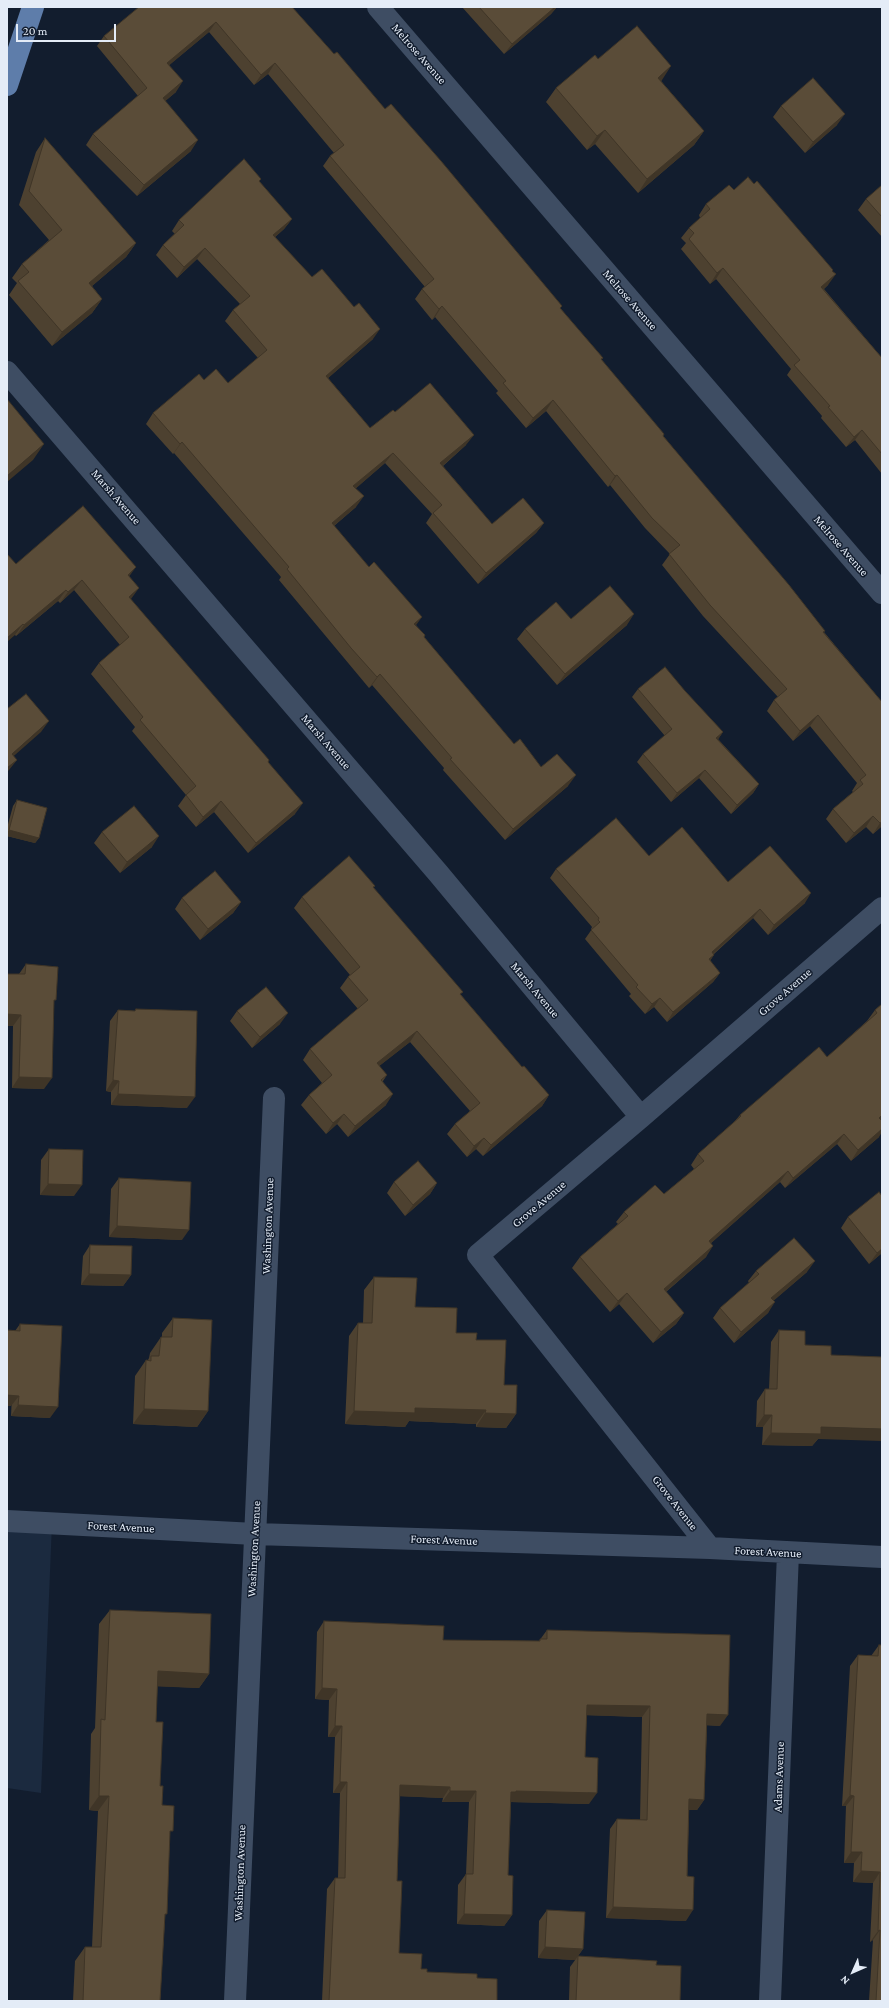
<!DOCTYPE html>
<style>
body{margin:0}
#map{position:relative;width:889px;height:2008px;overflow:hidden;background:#121d2e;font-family:"Crimson Pro",serif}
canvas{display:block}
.frame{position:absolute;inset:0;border:8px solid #e4ecf7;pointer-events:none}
.north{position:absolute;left:833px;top:1952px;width:40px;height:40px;-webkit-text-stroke:3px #121d2e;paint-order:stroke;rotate:225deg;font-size:11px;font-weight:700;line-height:16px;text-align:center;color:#e4ecf7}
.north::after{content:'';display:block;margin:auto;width:14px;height:18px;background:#e4ecf7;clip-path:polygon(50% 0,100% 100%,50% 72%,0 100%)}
.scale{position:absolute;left:16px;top:24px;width:100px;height:18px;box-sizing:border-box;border:2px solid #e4ecf7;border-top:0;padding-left:5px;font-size:12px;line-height:14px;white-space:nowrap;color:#e4ecf7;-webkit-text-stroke:3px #121d2e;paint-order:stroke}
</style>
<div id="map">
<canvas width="889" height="2008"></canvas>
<div class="frame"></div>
<div class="north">N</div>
<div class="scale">20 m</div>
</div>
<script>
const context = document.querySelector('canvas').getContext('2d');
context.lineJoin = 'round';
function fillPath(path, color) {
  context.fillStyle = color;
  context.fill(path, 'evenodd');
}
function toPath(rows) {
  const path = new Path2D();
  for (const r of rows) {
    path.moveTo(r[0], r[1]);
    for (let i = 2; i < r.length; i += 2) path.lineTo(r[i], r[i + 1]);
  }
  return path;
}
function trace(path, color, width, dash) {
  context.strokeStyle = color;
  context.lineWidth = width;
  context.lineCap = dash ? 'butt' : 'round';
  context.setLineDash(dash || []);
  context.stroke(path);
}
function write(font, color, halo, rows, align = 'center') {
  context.font = font + ' "Crimson Pro",serif';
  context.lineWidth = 3;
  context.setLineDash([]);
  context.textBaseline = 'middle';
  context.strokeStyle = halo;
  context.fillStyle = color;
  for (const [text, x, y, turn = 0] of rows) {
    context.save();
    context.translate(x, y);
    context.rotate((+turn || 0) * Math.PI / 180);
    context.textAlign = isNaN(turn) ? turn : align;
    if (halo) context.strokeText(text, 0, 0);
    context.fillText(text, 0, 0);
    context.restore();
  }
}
const built = toPath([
 [7,1521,52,1523,41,1793,7,1788]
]);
const minor = toPath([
 [378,7,882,593],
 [7,372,438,873,641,1117],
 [7,1521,255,1534,710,1548,882,1557],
 [710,1548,478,1255,641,1117,882,908],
 [235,2001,274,1098],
 [770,2001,788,1553]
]);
const major = toPath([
 [7,85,33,7]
]);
const wall = toPath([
 [292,7,334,54,385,109,562,306,560,308,603,358,601,360,824,632,882,702,882,826,873,834,866,827,846,843,826,819,833,809,853,792,852,791,857,783,810,726,793,741,767,711,774,700,778,697,703,616,662,565,670,554,645,528,610,485,608,487,546,411,526,428,496,393,498,391,435,317,432,320,415,299,422,289,425,287,323,166,330,156,334,153,268,74,254,85,209,32,169,65,176,92,165,101,191,151,137,196,86,145,93,134,138,96,97,46,104,36],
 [462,7,557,7,551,14,504,54],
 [598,59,662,80,661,81,704,131,694,145,638,193,595,144,587,150,546,102,556,88],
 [781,106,837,125,805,153,773,117],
 [45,138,136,243,126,257,92,286,102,299,92,313,52,346,9,295,17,283,12,278,22,264,49,240,19,205,36,152],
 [261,179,259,182,292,219,284,229,275,237,312,277,373,339,328,378,370,428,395,412,466,445,443,466,492,524,544,523,536,533,478,584,426,523,432,514,385,463,356,488,356,507,334,526,416,625,425,635,424,637,514,744,541,767,568,786,505,840,443,770,444,768,372,685,369,688,279,580,281,577,174,453,173,454,146,424,153,413,204,380,228,383,258,358,225,321,233,310,240,304,197,259,177,278,156,255,163,245,175,234,172,231,179,220],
 [882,185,882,237,858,210,866,199],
 [734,190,832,271,828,285,824,289,882,358,882,474,855,440,846,447,821,418,822,416,787,375,791,369,716,279,710,284,681,249,686,243,681,238,689,228,700,218,699,215,706,204],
 [16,564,129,577,131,600,268,762,295,814,248,853,214,812,196,827,178,806,186,795,132,731,135,727,91,674,99,663,120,645,74,590,60,603,58,601,16,636,15,635],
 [571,619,627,625,557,685,517,639,525,629],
 [638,689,685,691,723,732,718,739,759,784,753,793,731,814,699,778,671,802,637,762,643,754,665,736,632,697],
 [17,800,39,838,35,843,7,836,7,828,13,806],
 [102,832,152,847,120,873,94,843],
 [649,856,728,882,805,903,768,935,753,918,714,954,710,961,720,973,713,982,667,1022,654,1007,645,1014,629,996,631,994,585,939,592,929,591,929,592,927,550,878,556,869],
 [375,886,373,888,461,995,522,1067,549,1095,542,1106,483,1156,476,1149,467,1157,447,1134,455,1124,470,1111,410,1042,379,1066,387,1075,383,1081,386,1105,348,1137,337,1124,326,1134,301,1105,309,1095,322,1083,303,1060,310,1049,358,1009,340,988,348,977,350,975,294,908,302,897],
 [182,898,241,902,233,913,200,940,175,909],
 [26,964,54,1003,44,1089,12,1088,13,1026,7,1026,7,974,19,974],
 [882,1004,882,1119,881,1120,879,1137,851,1161,837,1144,785,1188,780,1182,711,1243,706,1257,666,1292,684,1313,676,1324,653,1343,619,1304,610,1312,572,1268,580,1257,618,1224,616,1222,624,1212,664,1194,694,1169,691,1165,698,1154,735,1121,740,1115,827,1057,867,1021,875,1010],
 [136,1009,187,1108,111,1105,111,1092,106,1091,110,1021,118,1010,135,1011],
 [237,1011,280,1024,252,1048,230,1021],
 [49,1149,74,1196,40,1195,41,1160],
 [119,1178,182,1240,109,1237,111,1189],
 [394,1182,437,1183,430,1194,405,1216,387,1193],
 [848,1217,882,1253,869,1264,841,1228],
 [90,1245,131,1275,123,1286,81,1285,83,1256],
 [756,1271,807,1272,774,1300,768,1313,734,1343,713,1318,720,1308,749,1283,748,1281],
 [374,1277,415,1307,456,1333,476,1340,504,1385,516,1414,506,1428,476,1427,476,1424,409,1421,405,1427,345,1424,349,1336,358,1323,363,1323,364,1290],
 [173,1318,208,1411,197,1427,133,1424,135,1376,146,1360,148,1360,149,1358,150,1353,161,1337,162,1337,162,1333],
 [20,1324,50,1418,11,1416,15,1331],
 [779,1330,805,1345,818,1439,812,1446,762,1445,763,1427,756,1427,757,1401,765,1389,769,1389,771,1342],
 [110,1610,209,1674,199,1688,157,1686,156,1722,160,1786,162,1805,170,1835,160,2001,73,2001,75,1961,85,1947,92,1947,98,1811,89,1810,91,1734,95,1728,99,1624],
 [324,1621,443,1640,539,1641,547,1630,720,1726,707,1725,704,1800,697,1810,689,1810,686,1921,606,1918,610,1829,617,1819,640,1820,642,1717,586,1715,585,1757,589,1804,511,1802,508,1875,512,1915,504,1926,457,1924,458,1885,466,1874,469,1802,442,1802,443,1798,400,1796,397,1881,399,1953,421,1969,427,1972,477,1978,497,2001,322,2001,327,1889,335,1878,338,1878,340,1793,333,1793,335,1737,328,1737,329,1700,315,1699,317,1632],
 [879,1645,882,2001,869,2001,873,1940,870,1942,873,1883,853,1882,854,1863,844,1863,846,1806,842,1806,850,1666,858,1655,871,1656],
 [547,1910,583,1949,575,1960,538,1958,539,1921],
 [578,1956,656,1965,680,2001,569,2001,570,1967]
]);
const shadedWall = toPath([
 [555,7,557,7,551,14,504,54,512,44],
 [216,22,209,32,160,73,167,63],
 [275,63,268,74,254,85,261,75],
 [671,66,662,80,648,92,658,78],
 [183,81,176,92,156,109,163,98],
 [845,114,837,125,805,153,813,142],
 [605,130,595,144,587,150,597,136],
 [704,131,694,145,638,193,647,179],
 [198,140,191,151,137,196,144,185],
 [292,219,284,229,266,245,273,235],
 [136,243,126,257,79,297,89,283],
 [205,248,197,259,177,278,184,267],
 [723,268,716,279,710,284,717,273],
 [836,274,828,285,814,297,821,287],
 [102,299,92,313,52,346,62,332],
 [442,306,435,317,432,320,439,309],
 [380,329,373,339,319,386,326,376],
 [553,400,546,411,526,428,533,418],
 [862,430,855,440,846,447,854,437],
 [474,435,466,445,433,474,440,463],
 [182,442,174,453,173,454,180,444],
 [44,444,33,460,7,482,7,476],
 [393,453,385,463,346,497,353,486],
 [617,475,610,485,608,487,615,476],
 [364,496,356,507,324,534,332,523],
 [544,523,536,533,478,584,486,573],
 [136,567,128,578,128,575],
 [82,580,74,590,60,603,68,592],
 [139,588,131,599,121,608,129,597],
 [66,590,58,601,16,636,24,625],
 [634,614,627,625,557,685,565,674],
 [422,617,414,628,414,624],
 [23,624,15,635,7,642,7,638],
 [380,674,372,685,369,688,377,677],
 [818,715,810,726,793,741,800,731],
 [49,721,41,732,7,762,12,754],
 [723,732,717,741,716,738],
 [17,760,9,770,7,772,7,768],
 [705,770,699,778,671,802,677,793],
 [576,775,568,786,505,840,513,829],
 [759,784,753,793,731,814,737,805],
 [221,801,214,812,196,827,203,817],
 [303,803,295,814,248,853,256,843],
 [873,816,866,827,846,843,854,833],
 [882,822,882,826,873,834,880,823],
 [9,830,39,838,35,843,7,836,7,833],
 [159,836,152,847,120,873,127,862],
 [811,893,805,903,768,935,774,925],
 [241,902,233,913,200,940,208,929],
 [760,909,753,918,705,961,712,952],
 [714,955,708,964,709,959],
 [720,973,713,982,667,1022,673,1012],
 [660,998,654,1007,645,1014,652,1004],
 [288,1013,280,1024,252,1048,260,1037],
 [7,1014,21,1015,13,1026,7,1026],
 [417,1031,410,1042,369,1074,377,1063],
 [19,1077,52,1078,44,1089,12,1088],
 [113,1080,119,1081,111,1092,106,1091],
 [118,1094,195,1097,187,1108,111,1105],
 [393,1094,386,1105,348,1137,355,1126],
 [549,1095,542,1106,483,1156,491,1145],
 [344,1114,337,1124,326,1134,333,1123],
 [882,1115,882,1119,871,1128,879,1118],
 [882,1129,882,1132,879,1137,851,1161,858,1150],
 [844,1134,837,1144,785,1188,793,1178],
 [484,1138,476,1149,467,1157,474,1146],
 [788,1171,780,1182,701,1252,709,1241],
 [437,1183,430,1194,405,1216,413,1205],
 [48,1184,82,1185,74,1196,40,1195],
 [117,1226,189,1230,182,1240,109,1237],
 [713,1246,706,1257,656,1300,664,1289],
 [882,1249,882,1253,869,1264,877,1253],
 [815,1261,807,1272,764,1309,771,1298],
 [89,1274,131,1275,123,1286,81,1285],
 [627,1293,619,1304,610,1312,618,1301],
 [775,1302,768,1313,734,1343,741,1332],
 [684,1313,676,1324,653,1343,661,1332],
 [7,1395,19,1396,11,1406,7,1406],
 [18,1405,58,1407,50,1418,11,1416],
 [415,1408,486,1410,476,1424,409,1421,405,1427,345,1424,354,1411],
 [144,1409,208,1411,197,1427,133,1424],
 [485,1413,516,1414,506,1428,476,1427],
 [764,1415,772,1415,763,1427,756,1427],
 [821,1427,882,1429,882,1441,818,1439,812,1446,762,1445,771,1433],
 [158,1671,209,1674,199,1688,147,1686],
 [322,1688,337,1689,329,1700,315,1699],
 [587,1705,650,1706,642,1717,579,1715],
 [707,1714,728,1715,720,1726,699,1725],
 [335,1726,342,1726,335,1737,328,1737],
 [340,1782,347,1782,340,1793,333,1793],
 [400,1785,450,1787,443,1798,393,1796],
 [450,1791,476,1791,469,1802,442,1802],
 [516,1791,597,1793,589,1804,509,1802,511,1792],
 [850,1795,854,1796,846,1806,842,1806],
 [99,1796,109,1796,98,1811,89,1810],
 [689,1799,704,1800,697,1810,681,1810],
 [851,1852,862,1852,854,1863,844,1863],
 [861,1871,880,1872,873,1883,853,1882],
 [613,1907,693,1910,686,1921,606,1918],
 [464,1914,512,1915,504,1926,457,1924],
 [880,1930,873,1940,870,1942,878,1931],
 [545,1947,583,1949,575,1960,538,1958]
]);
const building = toPath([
 [139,7,292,7,334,54,337,52,385,109,391,104,441,161,562,306,560,308,603,358,601,359,664,434,663,436,789,585,825,631,823,632,882,702,882,822,880,823,873,816,854,833,833,809,863,784,860,780,866,775,818,715,800,731,774,700,787,689,710,605,669,554,680,545,652,518,617,475,615,476,553,400,533,418,503,383,506,381,442,306,439,309,422,289,434,279,330,156,344,145,275,63,261,75,216,22,167,63,183,81,163,98,198,140,144,185,93,134,147,88,104,36,139,7],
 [479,7,555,7,512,44,479,7],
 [637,26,671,66,658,78,704,131,647,179,605,130,597,136,556,88,595,55,598,59,637,26],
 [813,78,845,114,813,142,781,106,813,78],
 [45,138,136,243,89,283,102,299,62,332,18,281,29,272,22,264,62,230,29,191,45,138],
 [244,159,261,179,259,181,292,219,273,235,312,277,322,269,354,307,359,303,380,329,326,376,370,428,393,410,395,412,430,383,474,435,440,463,492,524,523,498,544,523,486,573,433,513,442,505,393,453,353,486,364,496,332,523,369,567,374,562,422,617,414,624,425,635,424,637,514,744,520,739,541,767,557,754,576,775,513,829,450,759,452,758,380,674,377,677,351,648,287,569,289,567,182,442,180,444,153,413,199,374,204,380,216,369,228,383,267,350,233,310,250,296,205,248,184,267,163,245,184,225,179,220,244,159],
 [748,177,754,184,757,181,833,270,832,271,836,274,821,287,882,358,882,454,862,430,854,437,828,407,830,406,794,365,800,360,723,268,717,273,689,239,694,233,689,228,710,209,706,204,729,185,734,190,748,177],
 [882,185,882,217,866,199,882,185],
 [7,399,44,444,7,476,7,399],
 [83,506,136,567,128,575,139,588,129,597,269,760,268,762,303,803,256,843,221,801,203,817,186,795,196,786,140,720,143,717,99,663,129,637,82,580,68,592,66,590,24,625,23,624,7,638,7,554,16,564,83,506],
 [610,586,634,614,565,674,525,629,556,602,571,619,610,586],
 [665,667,685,691,723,732,716,738,759,784,737,805,705,770,677,793,643,754,672,729,638,689,665,667],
 [26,694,49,721,12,754,17,760,7,768,7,709,26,694],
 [17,800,47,808,39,838,9,830,17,800],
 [134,806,159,836,127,862,102,832,134,806],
 [616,818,649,856,682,827,728,882,770,846,811,893,774,925,760,909,712,952,714,955,709,959,720,973,673,1012,660,998,652,1004,636,987,638,985,591,930,600,922,598,920,599,918,556,869,616,818],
 [349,856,375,886,373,887,463,992,460,994,522,1067,524,1066,549,1095,491,1145,484,1138,474,1146,455,1124,480,1103,417,1031,377,1063,387,1075,381,1080,393,1094,355,1126,344,1114,333,1123,309,1095,332,1075,310,1049,368,1000,348,977,360,967,302,897,349,856],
 [215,871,241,902,208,929,182,898,215,871],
 [26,964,58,967,56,1000,54,1000,52,1078,19,1077,21,1015,7,1014,7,974,25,974,26,964],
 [266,987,288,1013,260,1037,237,1011,266,987],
 [882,1004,882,1115,879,1118,882,1121,882,1129,858,1150,844,1134,793,1178,788,1171,709,1241,713,1246,664,1289,684,1313,661,1332,627,1293,618,1301,580,1257,628,1216,624,1212,655,1185,664,1194,704,1161,698,1154,741,1116,740,1115,819,1047,827,1057,877,1013,875,1010,882,1004],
 [136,1009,197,1011,195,1097,118,1094,119,1081,113,1080,118,1010,135,1011,136,1009],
 [49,1149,83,1150,82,1185,48,1184,49,1149],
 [418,1161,437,1183,413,1205,394,1182,418,1161],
 [119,1178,191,1182,189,1230,117,1226,119,1178],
 [879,1192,882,1196,882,1249,877,1253,848,1217,879,1192],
 [794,1238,815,1261,771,1298,775,1302,741,1332,720,1308,759,1274,756,1271,794,1238],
 [90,1245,132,1246,131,1275,89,1274,90,1245],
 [374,1277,417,1278,415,1307,457,1308,456,1333,477,1333,476,1340,506,1340,504,1385,517,1385,516,1414,485,1413,486,1410,415,1408,415,1413,354,1411,358,1323,372,1323,374,1277],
 [173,1318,212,1320,208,1411,144,1409,146,1360,151,1361,151,1356,159,1356,161,1337,172,1337,173,1318],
 [20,1324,62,1326,58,1407,18,1405,19,1396,7,1395,7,1330,20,1331,20,1324],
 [779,1330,805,1331,805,1345,831,1346,831,1355,882,1357,882,1429,821,1427,821,1434,771,1433,772,1415,764,1415,765,1389,777,1389,779,1330],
 [110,1610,211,1614,209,1674,158,1671,156,1722,163,1722,160,1786,163,1786,162,1805,174,1806,173,1831,170,1831,167,1914,165,1914,160,2001,83,2001,85,1947,101,1947,109,1796,99,1796,101,1719,105,1720,110,1610],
 [324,1621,444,1626,443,1640,540,1641,540,1639,547,1639,547,1630,730,1635,728,1715,707,1714,704,1800,689,1799,687,1876,694,1877,693,1910,613,1907,617,1819,647,1820,650,1706,587,1705,585,1757,598,1758,597,1793,516,1791,516,1792,511,1792,508,1875,513,1876,512,1915,464,1914,466,1874,473,1874,476,1791,450,1791,450,1787,400,1785,397,1881,402,1881,399,1953,422,1954,421,1969,427,1969,427,1972,477,1974,477,1978,497,1979,497,2001,329,2001,335,1878,345,1878,347,1782,340,1782,342,1726,335,1726,337,1689,322,1688,324,1621],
 [879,1645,882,1645,882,2001,876,2001,880,1930,878,1931,880,1872,861,1871,862,1852,851,1852,854,1796,850,1795,858,1655,878,1656,879,1645],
 [547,1910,585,1912,583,1949,545,1947,547,1910],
 [578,1956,657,1961,656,1965,681,1966,680,2001,576,2001,578,1956]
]);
const streetNames = [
 ["Melrose Avenue",419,54,49],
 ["Melrose Avenue",630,300,49],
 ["Marsh Avenue",116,497,49],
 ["Melrose Avenue",841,546,49],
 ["Marsh Avenue",326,742,49],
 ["Marsh Avenue",535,990,50],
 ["Grove Avenue",785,992,-41],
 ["Grove Avenue",539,1204,-40],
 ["Washington Avenue",268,1226,-88],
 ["Grove Avenue",675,1503,52],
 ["Forest Avenue",121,1527,3],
 ["Forest Avenue",444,1540,2],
 ["Washington Avenue",254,1549,-87],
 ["Forest Avenue",768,1552,3],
 ["Adams Avenue",779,1777,-88],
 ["Washington Avenue",240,1873,-88]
];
fillPath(built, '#1b2a3f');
trace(minor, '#3e4d63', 22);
trace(major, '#5e7daa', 22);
fillPath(wall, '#4d4130');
fillPath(shadedWall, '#3f3527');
fillPath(building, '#5a4c38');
trace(building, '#3f3527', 1);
write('12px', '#e4ecf7', '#121d2e', streetNames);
</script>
